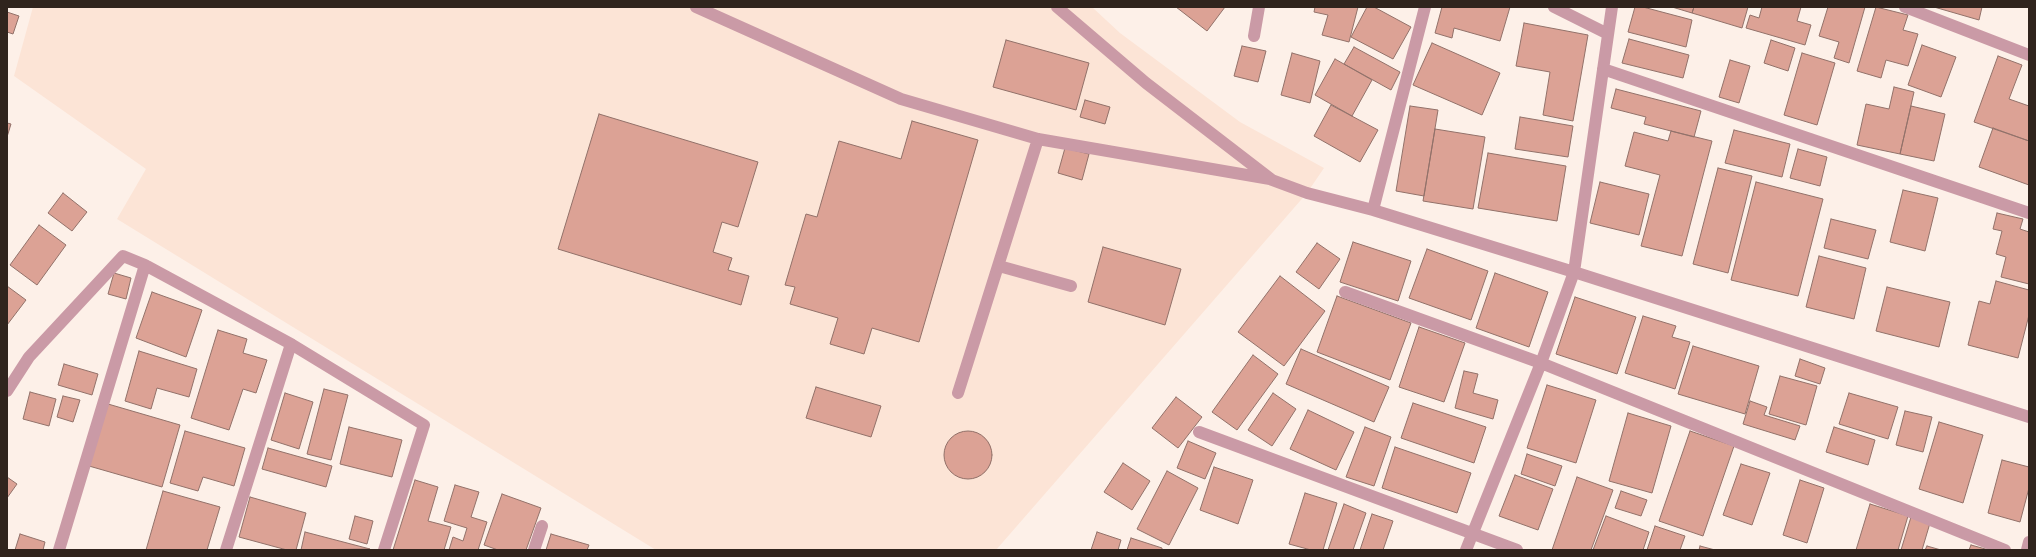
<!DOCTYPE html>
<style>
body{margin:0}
#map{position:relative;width:2036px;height:557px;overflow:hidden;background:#fdf0e8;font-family:"Work Sans",sans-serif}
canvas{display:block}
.frame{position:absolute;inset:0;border:8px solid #30241d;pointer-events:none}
</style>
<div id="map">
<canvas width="2036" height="557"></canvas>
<div class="frame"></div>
</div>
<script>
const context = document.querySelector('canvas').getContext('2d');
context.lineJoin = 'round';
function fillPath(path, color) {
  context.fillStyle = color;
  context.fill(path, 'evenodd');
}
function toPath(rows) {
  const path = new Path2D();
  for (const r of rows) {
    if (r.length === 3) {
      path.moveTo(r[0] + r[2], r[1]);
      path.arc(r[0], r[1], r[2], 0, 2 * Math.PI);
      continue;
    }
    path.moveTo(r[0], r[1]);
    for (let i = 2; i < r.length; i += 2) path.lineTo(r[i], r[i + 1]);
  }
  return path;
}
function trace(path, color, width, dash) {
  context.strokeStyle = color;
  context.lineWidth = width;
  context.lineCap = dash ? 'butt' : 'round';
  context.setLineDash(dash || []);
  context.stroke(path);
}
const built = toPath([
 [33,7,1092,7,1120,33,1240,122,1324,168,1307,193,996,550,656,550,117,219,146,169,14,76]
]);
const building = toPath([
 [1176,7,1225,7,1207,31,1176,7],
 [1315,7,1358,7,1349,42,1322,35,1328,15,1314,12,1315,7],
 [1367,7,1374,7,1411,27,1393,59,1351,37,1367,7],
 [1442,7,1510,7,1500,41,1454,28,1452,38,1435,33,1442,7],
 [1635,7,1643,7,1692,20,1686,47,1628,32,1635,7],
 [1672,7,1694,7,1692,13,1672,7],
 [1694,7,1748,7,1742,28,1692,13,1694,7],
 [1762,7,1801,7,1797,21,1811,25,1805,45,1746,28,1750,15,1759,18,1762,7],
 [1828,7,1865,7,1849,63,1834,58,1839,42,1819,36,1828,7],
 [1876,7,1908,15,1903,30,1918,34,1908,66,1886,60,1881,78,1857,71,1876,7],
 [1934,7,1982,7,1979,20,1934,7],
 [7,12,19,16,13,34,7,32,7,12],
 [1524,23,1588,35,1573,121,1543,115,1550,72,1516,66,1524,23],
 [1629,39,1689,55,1683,78,1622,63,1629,39],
 [1006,40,1089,63,1076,110,993,87,1006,40],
 [1771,40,1795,48,1788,71,1764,63,1771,40],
 [1432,43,1500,73,1482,115,1413,85,1432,43],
 [1922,45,1956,57,1941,97,1908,85,1922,45],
 [1242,46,1266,51,1258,82,1234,76,1242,46],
 [1354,47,1400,72,1391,90,1344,64,1354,47],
 [1292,53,1320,61,1310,103,1281,95,1292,53],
 [1802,53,1835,63,1817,125,1784,115,1802,53],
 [1998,56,2022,65,2009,99,2029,106,2029,141,1974,122,1998,56],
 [1335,59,1372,80,1352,116,1315,95,1335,59],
 [1730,60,1750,66,1739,103,1719,97,1730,60],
 [1894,87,1914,92,1900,154,1857,145,1866,104,1889,109,1894,87],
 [1616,89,1701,111,1694,137,1644,124,1646,117,1611,108,1616,89],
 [1085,100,1110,107,1105,124,1080,117,1085,100],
 [1331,105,1378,130,1360,162,1314,136,1331,105],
 [1410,106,1438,110,1424,196,1396,191,1410,106],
 [1911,106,1945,114,1934,161,1900,154,1911,106],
 [599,114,758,162,738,227,722,222,713,252,732,258,728,270,749,276,741,305,558,249,599,114],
 [1520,117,1573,126,1568,157,1515,149,1520,117],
 [912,121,978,140,919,342,872,328,864,354,830,344,838,318,790,304,795,287,785,285,806,214,817,217,839,141,901,159,912,121],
 [7,123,11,124,7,137,7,123],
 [1993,128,2029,141,2029,185,1979,167,1993,128],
 [1435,129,1485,137,1473,209,1423,201,1435,129],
 [1734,130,1790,144,1782,177,1725,163,1734,130],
 [1671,131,1712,141,1682,256,1641,246,1660,175,1625,166,1634,132,1668,141,1671,131],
 [1065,148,1089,154,1082,180,1058,173,1065,148],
 [1798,149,1827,157,1820,186,1790,178,1798,149],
 [1488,153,1566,166,1557,221,1478,208,1488,153],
 [1718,168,1752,176,1728,273,1693,264,1718,168],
 [1600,182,1649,194,1639,235,1590,223,1600,182],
 [1756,182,1823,199,1798,296,1731,280,1756,182],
 [1903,190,1938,198,1925,251,1890,242,1903,190],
 [63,193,87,212,72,231,48,213,63,193],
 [1997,213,2023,219,2020,229,2029,232,2029,284,2001,277,2006,257,1996,254,2002,231,1993,229,1997,213],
 [1831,219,1876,230,1868,259,1824,248,1831,219],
 [39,225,66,245,37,285,10,265,39,225],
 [1353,242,1411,261,1398,301,1340,282,1353,242],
 [1317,243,1340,259,1319,289,1296,272,1317,243],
 [1103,247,1181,269,1165,325,1088,302,1103,247],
 [1427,249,1488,271,1471,320,1409,298,1427,249],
 [1819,256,1866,268,1854,319,1806,307,1819,256],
 [114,273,131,278,126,299,108,294,114,273],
 [1495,273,1548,292,1529,347,1476,328,1495,273],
 [1280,276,1325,311,1284,366,1238,332,1280,276],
 [1996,281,2029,290,2029,315,2018,358,1968,345,1979,301,1990,304,1996,281],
 [7,286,26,300,7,325,7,286],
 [1887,287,1950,302,1939,347,1876,331,1887,287],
 [152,292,202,310,186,357,136,338,152,292],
 [1337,296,1411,323,1390,380,1317,352,1337,296],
 [1575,297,1636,317,1617,374,1556,354,1575,297],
 [1643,316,1676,326,1672,337,1690,342,1675,389,1625,373,1643,316],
 [1419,327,1465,343,1444,402,1399,387,1419,327],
 [218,330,247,339,243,353,267,360,256,393,243,389,229,430,191,418,218,330],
 [1693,346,1759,366,1745,414,1678,394,1693,346],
 [1301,349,1389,387,1374,422,1286,384,1301,349],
 [139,351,197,369,189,397,157,388,151,409,125,401,139,351],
 [1253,355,1278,374,1237,430,1212,412,1253,355],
 [1800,359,1825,368,1820,384,1795,376,1800,359],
 [64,364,98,374,92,395,58,385,64,364],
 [1464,371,1478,374,1473,393,1498,400,1493,419,1455,408,1464,371],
 [1780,376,1817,386,1806,425,1769,414,1780,376],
 [1547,385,1596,400,1576,463,1527,448,1547,385],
 [816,387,881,406,871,437,806,418,816,387],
 [324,389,348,395,331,460,307,454,324,389],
 [30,392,56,399,49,426,23,419,30,392],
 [285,393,313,402,299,449,271,440,285,393],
 [1273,393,1296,409,1272,446,1248,430,1273,393],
 [1849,393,1898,407,1888,439,1839,424,1849,393],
 [63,396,80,400,73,422,57,417,63,396],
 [1176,397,1202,417,1178,448,1152,428,1176,397],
 [1750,401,1767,407,1764,415,1800,426,1795,440,1743,424,1750,401],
 [1413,403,1486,427,1474,463,1401,438,1413,403],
 [108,404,180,425,162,487,89,466,108,404],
 [1308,410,1354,432,1336,470,1290,449,1308,410],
 [1905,411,1932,417,1923,452,1896,445,1905,411],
 [1628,413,1671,426,1652,493,1609,481,1628,413],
 [1939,422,1983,435,1963,503,1919,489,1939,422],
 [349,427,402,440,392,477,340,464,349,427],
 [1365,427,1391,437,1374,486,1346,477,1365,427],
 [1834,427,1875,440,1868,465,1826,452,1834,427],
 [185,431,245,448,234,486,203,477,198,491,170,483,185,431],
 [1690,431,1734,446,1703,536,1659,521,1690,431],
 [968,455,24],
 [1188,441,1216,453,1205,479,1177,468,1188,441],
 [1395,447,1471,473,1457,513,1382,488,1395,447],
 [268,448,332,466,326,487,262,469,268,448],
 [1527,454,1562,466,1555,486,1521,474,1527,454],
 [2002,460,2029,467,2029,488,2020,522,1988,513,2002,460],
 [1123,463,1150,481,1132,510,1104,492,1123,463],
 [1741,464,1770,473,1752,525,1723,515,1741,464],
 [1214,467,1253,480,1238,524,1200,510,1214,467],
 [1167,471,1198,488,1169,545,1137,529,1167,471],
 [1515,475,1553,489,1538,530,1499,516,1515,475],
 [7,477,17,484,7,498,7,477],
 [1577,477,1613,490,1591,550,1552,550,1577,477],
 [415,480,438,487,428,521,451,527,444,550,393,550,415,480],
 [1800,480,1824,488,1807,543,1783,535,1800,480],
 [455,485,479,492,471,517,487,522,478,550,449,550,453,537,463,541,467,528,444,521,455,485],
 [163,491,220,507,207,550,146,550,163,491],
 [1621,491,1647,500,1641,516,1615,508,1621,491],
 [1305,493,1337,503,1323,550,1311,550,1289,544,1305,493],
 [502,494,541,508,526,550,498,550,484,545,502,494],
 [250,497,306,513,296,550,287,550,239,537,250,497],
 [1344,504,1366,513,1353,550,1328,550,1344,504],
 [1870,504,1908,516,1898,550,1856,550,1870,504],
 [1372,514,1393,521,1383,550,1360,550,1372,514],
 [355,516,373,521,367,544,349,539,355,516],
 [1606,516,1649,532,1643,550,1593,550,1606,516],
 [1911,517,1930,523,1922,550,1901,550,1911,517],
 [1655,526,1685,536,1680,550,1647,550,1655,526],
 [305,532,370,549,301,550,305,532],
 [1097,532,1121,540,1118,550,1091,550,1097,532],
 [20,534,45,542,43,550,15,550,20,534],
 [551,534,589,545,587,550,546,550,551,534],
 [1131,538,1162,548,1162,550,1127,550,1131,538],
 [1971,545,1989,550,1969,550,1971,545],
 [1700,546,1715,550,1699,550,1700,546],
 [1927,546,1941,550,1925,550,1927,546]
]);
const minor = toPath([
 [696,7,901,99,1038,139,1270,179],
 [1057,7,1146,83,1272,180,1307,193,1373,210,1574,272,2029,417],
 [1554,7,1608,34],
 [1905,7,2029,55],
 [1254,36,1259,7],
 [1603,69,2029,213],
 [1373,210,1425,7],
 [999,266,1071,286],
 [1345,292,1541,363,2005,550],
 [7,391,29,357,123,256,145,265,291,344,424,425,384,550],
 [958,393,1038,139],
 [1199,432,1517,550],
 [59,550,145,265],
 [226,550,291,344],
 [534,550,542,526],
 [1466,550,1541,363,1574,272,1612,7],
 [2027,550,2029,542]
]);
fillPath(built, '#fce4d6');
fillPath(building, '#dca295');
trace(building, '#927169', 1);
trace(minor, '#ca9aa6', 12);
</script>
